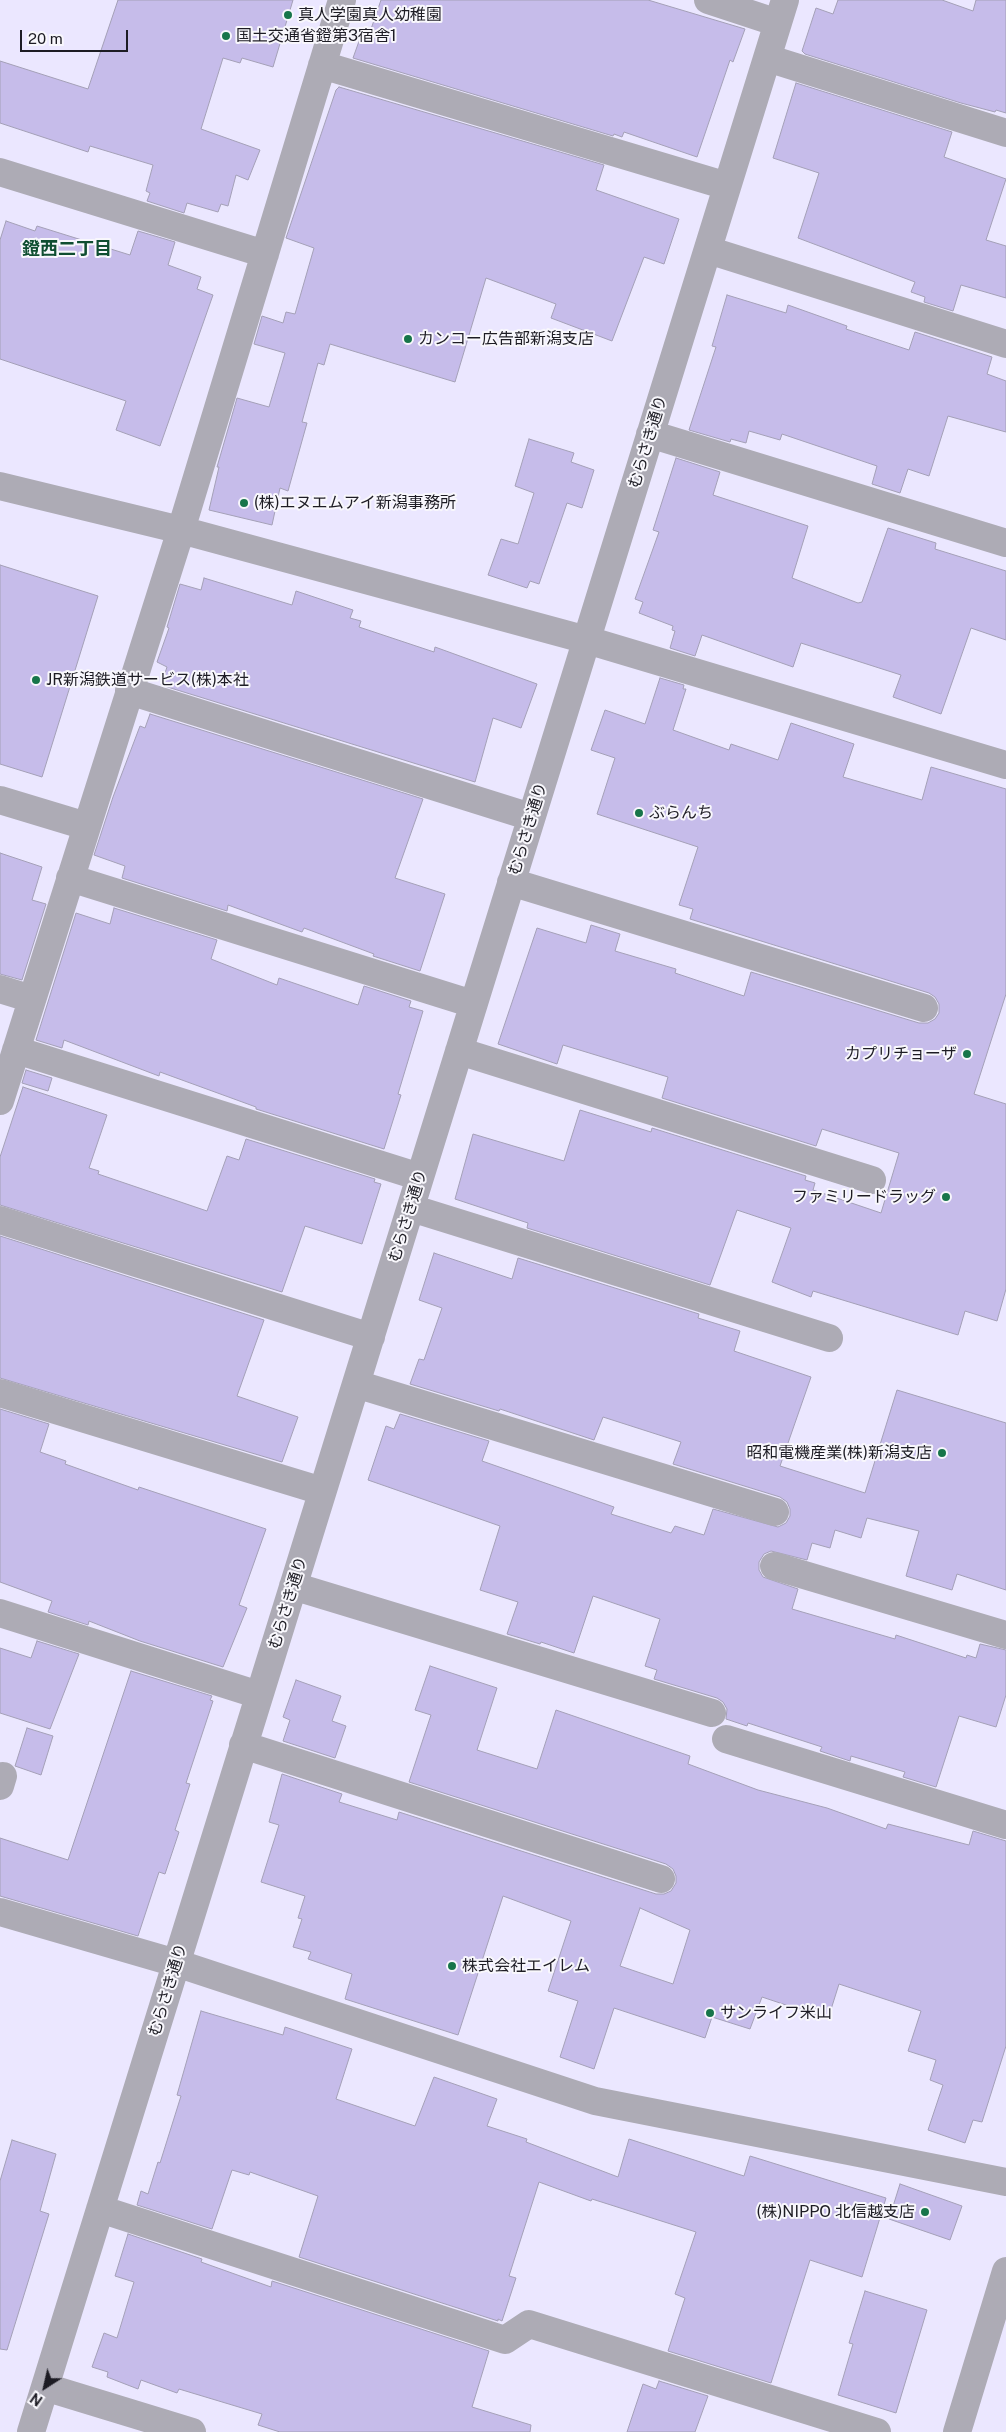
<!DOCTYPE html>
<meta charset="utf-8">
<style>
body{margin:0}
#map{position:relative;width:1006px;height:2432px;overflow:hidden;background:#ebe7ff;font-family:"Public Sans",sans-serif}
canvas{display:block}
.north{position:absolute;left:20px;top:2362px;width:50px;height:50px;-webkit-text-stroke:4px #f8f7fc;paint-order:stroke;rotate:215deg;font-size:14px;font-weight:700;line-height:20px;text-align:center;color:#1d1c24}
.north::after{content:'';display:block;margin:auto;width:18px;height:22px;background:#1d1c24;clip-path:polygon(50% 0,100% 100%,50% 72%,0 100%)}
.scale{position:absolute;left:20px;top:30px;width:108px;height:22px;box-sizing:border-box;border:2px solid #1d1c24;border-top:0;padding-left:6px;font-size:15px;line-height:18px;white-space:nowrap;color:#1d1c24;-webkit-text-stroke:4px #f8f7fc;paint-order:stroke}
</style>
<div id="map">
<canvas width="1006" height="2432"></canvas>
<div class="north">N</div>
<div class="scale">20 m</div>
</div>
<script>
const context = document.querySelector('canvas').getContext('2d');
context.lineJoin = 'round';
function fillPath(path, color) {
  context.fillStyle = color;
  context.fill(path, 'evenodd');
}
function toPath(rows) {
  const path = new Path2D();
  for (const r of rows) {
    path.moveTo(r[0], r[1]);
    for (let i = 2; i < r.length; i += 2) path.lineTo(r[i], r[i + 1]);
  }
  return path;
}
function trace(path, color, width, dash) {
  context.strokeStyle = color;
  context.lineWidth = width;
  context.lineCap = dash ? 'butt' : 'round';
  context.setLineDash(dash || []);
  context.stroke(path);
}
function write(font, color, halo, rows, align = 'center') {
  context.font = font + ' "Public Sans","Noto Sans JP",sans-serif';
  context.lineWidth = 4;
  context.setLineDash([]);
  context.textBaseline = 'middle';
  context.strokeStyle = halo;
  context.fillStyle = color;
  for (const [text, x, y, turn = 0] of rows) {
    context.save();
    context.translate(x, y);
    context.rotate((+turn || 0) * Math.PI / 180);
    context.textAlign = isNaN(turn) ? turn : align;
    if (halo) context.strokeText(text, 0, 0);
    context.fillText(text, 0, 0);
    context.restore();
  }
}
const building = toPath([
 [118,0,293,0,273,67,242,58,240,63,223,58,201,129,260,150,248,180,236,175,228,206,221,204,218,212,187,203,184,213,147,201,150,193,146,191,153,165,90,146,88,152,0,123,0,61,88,89,118,0],
 [381,0,648,0,745,29,733,62,730,60,697,157,624,132,622,137,614,134,613,136,353,58,363,30,370,32,381,0],
 [838,0,942,0,973,11,976,0,1006,0,1006,113,996,110,995,112,961,103,805,54,802,51,816,8,833,14,838,0],
 [796,83,952,132,944,157,1006,179,986,240,1006,246,1006,298,961,285,953,311,924,302,925,297,911,292,915,282,798,238,819,173,773,158,796,83],
 [339,87,604,165,596,190,679,219,664,264,644,257,612,341,551,318,556,304,486,278,455,382,330,344,324,365,318,363,302,422,307,423,288,491,280,488,272,525,209,510,219,467,217,467,237,398,269,407,285,353,254,344,262,316,283,323,286,312,295,314,314,248,286,238,336,90,339,87],
 [6,221,35,231,37,226,130,255,138,231,175,242,168,265,201,277,197,289,213,295,160,446,116,430,126,401,0,359,0,240,6,221],
 [727,295,786,313,788,305,847,326,846,329,909,350,915,332,992,357,987,374,1006,381,1006,432,948,416,929,476,908,469,900,493,872,484,877,466,782,434,780,440,749,431,746,443,731,439,730,442,689,430,716,347,712,346,727,295],
 [529,439,574,453,571,462,594,470,582,508,567,503,539,584,530,581,527,588,488,575,501,539,518,544,534,493,515,486,529,439],
 [676,458,720,472,713,495,808,526,792,578,858,603,862,602,888,528,936,543,935,549,1006,571,1006,640,971,628,941,714,893,697,901,675,801,643,793,667,702,635,695,656,670,648,675,631,672,630,673,626,639,613,643,602,635,599,659,532,653,530,676,458],
 [0,565,98,596,42,777,0,764,0,565],
 [204,578,292,605,296,591,353,610,350,618,361,621,359,627,434,652,435,647,537,684,521,728,493,718,475,782,161,685,167,667,157,662,169,628,167,627,180,584,201,590,204,578],
 [660,678,684,685,683,689,686,689,673,730,729,750,731,744,778,760,791,723,854,744,843,777,922,800,931,767,1006,789,1006,994,974,1094,1006,1104,1006,1289,997,1321,965,1311,958,1335,813,1291,811,1297,772,1282,791,1228,737,1210,710,1285,527,1228,528,1223,455,1199,473,1134,564,1161,580,1110,651,1132,652,1128,806,1176,805,1180,815,1183,813,1190,881,1213,899,1153,822,1129,816,1146,662,1098,668,1077,563,1045,557,1064,498,1044,537,928,586,943,591,925,620,934,615,951,676,969,675,973,744,996,751,972,919,1023,928,1023,935,1019,939,1013,939,1004,935,997,929,993,690,919,693,909,679,905,698,847,597,814,615,758,591,750,605,710,645,724,660,678],
 [150,714,423,799,395,878,445,894,420,971,373,956,374,954,304,928,302,932,228,905,227,911,122,878,125,866,94,855,113,797,140,726,145,728,150,714],
 [0,853,42,867,32,900,46,904,22,980,0,974,0,853],
 [114,908,217,940,211,959,277,985,279,978,358,1005,364,986,411,1001,409,1007,423,1011,398,1094,401,1095,384,1149,256,1109,256,1107,160,1072,159,1076,64,1040,62,1048,36,1040,76,913,110,924,114,908],
 [26,1070,52,1078,48,1091,22,1083,26,1070],
 [23,1087,107,1115,89,1168,99,1171,98,1174,207,1211,227,1156,239,1160,246,1139,375,1179,374,1182,381,1184,362,1244,305,1226,282,1292,0,1205,0,1157,23,1087],
 [0,1236,264,1320,237,1396,298,1417,282,1462,0,1378,0,1236],
 [434,1253,512,1279,518,1258,699,1314,698,1318,740,1331,734,1351,811,1377,780,1466,865,1493,897,1390,1006,1423,1006,1590,957,1574,952,1590,906,1576,919,1531,867,1518,861,1538,835,1530,830,1548,812,1543,807,1560,771,1551,764,1554,759,1562,759,1570,763,1577,798,1589,792,1609,895,1639,896,1635,966,1658,967,1655,976,1658,980,1644,1006,1650,1006,1695,996,1727,959,1716,936,1787,903,1777,905,1772,851,1756,850,1761,820,1751,822,1747,748,1723,747,1726,726,1719,727,1709,723,1702,717,1698,654,1679,657,1670,645,1666,660,1619,593,1596,574,1653,541,1642,540,1644,507,1634,518,1602,480,1590,500,1526,368,1480,386,1426,394,1429,400,1414,489,1441,482,1461,614,1507,611,1514,671,1533,675,1526,704,1535,713,1509,778,1527,786,1523,790,1516,790,1509,787,1502,780,1497,673,1464,681,1442,603,1417,594,1440,500,1409,499,1411,410,1384,419,1359,424,1360,442,1308,419,1300,434,1253],
 [0,1409,49,1424,40,1452,66,1461,65,1464,138,1490,139,1487,266,1529,239,1605,247,1608,223,1667,140,1641,89,1621,88,1625,48,1612,52,1601,0,1582,0,1409],
 [37,1641,79,1654,50,1729,0,1713,0,1648,31,1658,37,1641],
 [430,1666,497,1688,477,1750,537,1769,556,1710,690,1756,688,1764,758,1790,827,1808,886,1829,888,1824,969,1845,973,1831,1006,1841,1006,2046,982,2122,973,2120,965,2143,928,2130,943,2085,930,2080,936,2060,908,2051,921,2011,839,1984,828,2019,762,1997,750,2029,712,2017,705,2038,614,2008,594,2069,560,2057,578,2001,548,1991,571,1921,503,1896,458,2035,345,1999,352,1974,308,1959,311,1952,293,1947,302,1919,298,1918,305,1896,261,1882,279,1825,269,1822,282,1774,342,1794,339,1802,397,1820,399,1812,656,1894,664,1894,671,1891,676,1883,676,1876,673,1869,666,1864,409,1782,431,1715,415,1710,430,1666],
 [640,1908,690,1930,673,1984,620,1966,640,1908],
 [131,1671,212,1696,210,1700,213,1701,186,1783,190,1784,175,1830,179,1832,165,1874,159,1872,138,1936,0,1896,0,1838,68,1860,131,1671],
 [296,1680,341,1696,332,1721,346,1726,335,1758,283,1741,290,1720,283,1717,296,1680],
 [27,1728,53,1736,41,1775,15,1766,27,1728],
 [201,2011,283,2035,285,2027,352,2049,336,2099,415,2126,434,2077,497,2099,487,2126,527,2139,526,2142,618,2177,629,2139,744,2176,750,2156,886,2198,862,2277,810,2260,771,2383,668,2351,685,2298,675,2294,696,2232,592,2199,591,2201,539,2182,509,2276,516,2278,502,2321,498,2319,498,2321,299,2257,318,2196,250,2172,249,2175,232,2170,212,2229,137,2205,141,2191,148,2194,158,2162,160,2163,181,2096,177,2095,201,2011],
 [12,2140,56,2154,40,2211,49,2214,7,2350,0,2349,0,2181,12,2140],
 [900,2184,962,2206,950,2240,889,2219,900,2184],
 [128,2234,202,2259,201,2262,271,2287,272,2281,489,2351,472,2407,531,2425,530,2432,280,2432,258,2425,262,2414,179,2389,177,2393,141,2380,138,2389,107,2377,108,2372,92,2367,104,2333,117,2338,134,2282,115,2276,128,2234],
 [865,2291,927,2310,896,2413,838,2395,853,2344,849,2343,865,2291],
 [659,2381,708,2396,695,2432,627,2432,643,2384,656,2389,659,2381]
]);
const minor = toPath([
 [708,0,778,23],
 [767,58,1006,133],
 [322,65,727,186],
 [0,172,265,254],
 [708,250,1006,344],
 [650,434,1006,543],
 [0,486,181,530,587,640,1006,765],
 [129,691,531,817],
 [0,800,86,826],
 [70,878,473,1004],
 [511,882,924,1008],
 [0,989,32,999],
 [16,1050,420,1177],
 [459,1051,872,1180],
 [0,1101,181,530,342,0],
 [411,1208,829,1338],
 [0,1220,371,1337],
 [356,1384,775,1512],
 [0,1393,322,1491],
 [774,1566,1006,1635],
 [293,1586,712,1713],
 [0,1613,259,1695],
 [726,1739,1006,1825],
 [243,1745,661,1879],
 [0,1786,3,1776],
 [0,1912,176,1963,595,2101,1006,2182],
 [100,2209,505,2340,529,2324,877,2432],
 [45,2387,192,2432],
 [31,2432,785,0],
 [957,2432,1006,2271]
]);
const markers = [
 [288,15,5,"#17754a"],
 [226,36,5,"#17754a"],
 [408,339,5,"#17754a"],
 [244,503,5,"#17754a"],
 [36,680,5,"#17754a"],
 [639,813,5,"#17754a"],
 [967,1054,5,"#17754a"],
 [946,1197,5,"#17754a"],
 [942,1453,5,"#17754a"],
 [452,1966,5,"#17754a"],
 [710,2013,5,"#17754a"],
 [925,2212,5,"#17754a"]
];
const poiNames = [
 ["真人学園真人幼稚園",298,15],
 ["国土交通省鐙第3宿舎1",236,36],
 ["カンコー広告部新潟支店",418,339],
 ["(株)エヌエムアイ新潟事務所",254,503],
 ["JR新潟鉄道サービス(株)本社",46,680],
 ["ぶらんち",649,813],
 ["カプリチョーザ",957,1054,"right"],
 ["ファミリードラッグ",936,1197,"right"],
 ["昭和電機産業(株)新潟支店",932,1453,"right"],
 ["株式会社エイレム",462,1966],
 ["サンライフ米山",720,2013],
 ["(株)NIPPO 北信越支店",915,2212,"right"]
];
const streetNames = [
 ["むらさき通り",648,442,-73],
 ["むらさき通り",528,829,-73],
 ["むらさき通り",408,1216,-73],
 ["むらさき通り",288,1603,-73],
 ["むらさき通り",168,1990,-73]
];
const neighbourhoodNames = [
 ["鐙西二丁目",67,249]
];
fillPath(building, '#c6bcea');
trace(building, '#a4a0b7', 1);
trace(minor, '#adabb5', 28);
for (const [x, y, r, color] of markers) {
  const dot = new Path2D();
  dot.arc(x, y, r, 0, 2 * Math.PI);
  context.fillStyle = color;
  context.fill(dot);
  trace(dot, '#f8f7fc', 2);
}
write('16px', '#1d1c24', '#f8f7fc', poiNames, 'left');
write('16px', '#1d1c24', '#f8f7fc', streetNames);
write('bold 18px', '#0f4e31', '#f8f7fc', neighbourhoodNames);
</script>
